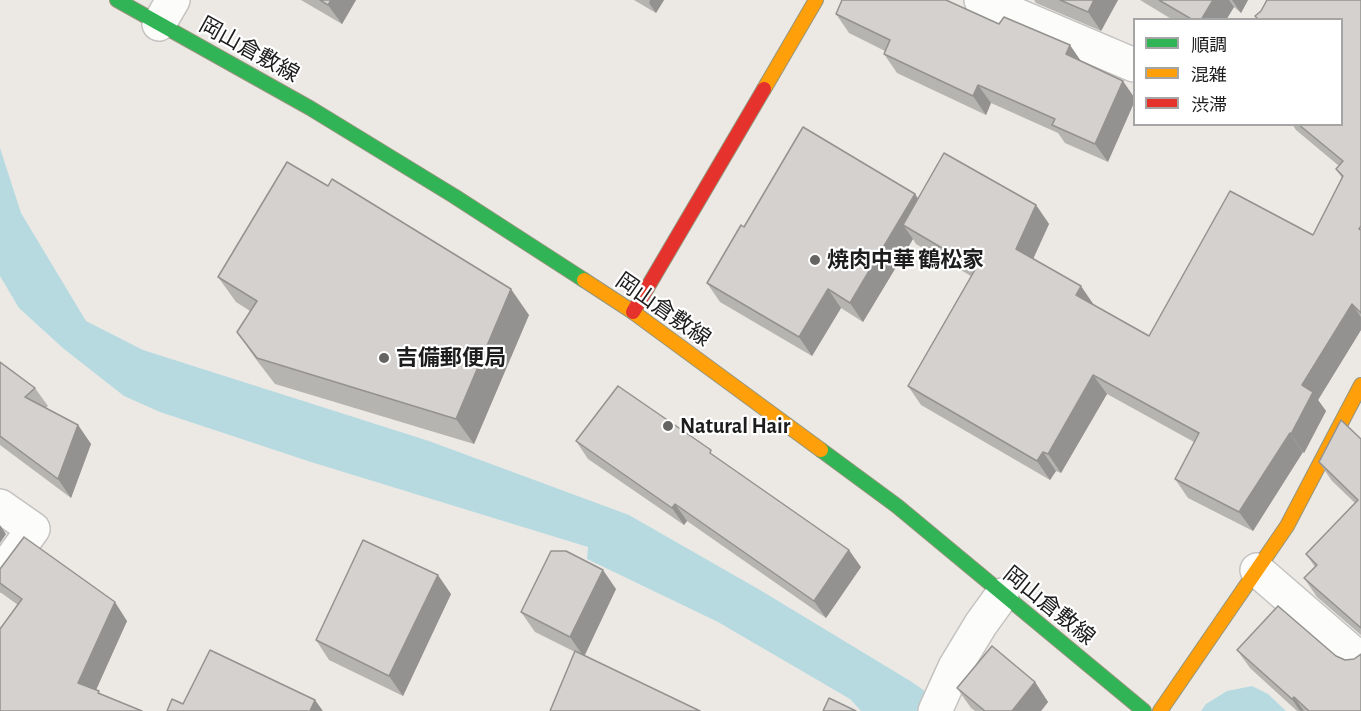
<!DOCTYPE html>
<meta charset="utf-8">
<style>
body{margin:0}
#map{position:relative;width:1361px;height:711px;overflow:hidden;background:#ece9e5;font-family:"Alegreya Sans","Noto Sans JP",sans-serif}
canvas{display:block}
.legend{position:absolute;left:1133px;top:18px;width:210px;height:108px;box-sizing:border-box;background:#fff;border:2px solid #a5a5a5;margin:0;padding:8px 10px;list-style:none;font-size:18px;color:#1d1d1d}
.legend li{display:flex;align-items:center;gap:12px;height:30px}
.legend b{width:30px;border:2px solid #a5a5a5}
</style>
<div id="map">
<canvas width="1361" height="711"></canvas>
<ul class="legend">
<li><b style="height:8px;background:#30b455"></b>順調</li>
<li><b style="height:8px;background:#ff9f0a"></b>混雑</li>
<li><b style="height:8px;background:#e5322d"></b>渋滞</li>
</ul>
</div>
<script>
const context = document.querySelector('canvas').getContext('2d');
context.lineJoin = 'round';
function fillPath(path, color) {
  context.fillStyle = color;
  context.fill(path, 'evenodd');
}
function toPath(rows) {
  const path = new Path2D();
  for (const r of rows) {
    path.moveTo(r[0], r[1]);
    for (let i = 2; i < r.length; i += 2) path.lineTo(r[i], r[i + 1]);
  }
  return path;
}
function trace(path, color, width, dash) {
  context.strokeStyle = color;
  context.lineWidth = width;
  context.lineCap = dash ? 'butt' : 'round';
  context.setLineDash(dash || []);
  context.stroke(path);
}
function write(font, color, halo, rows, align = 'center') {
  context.font = font + ' "Alegreya Sans","Noto Sans JP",sans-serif';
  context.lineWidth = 4.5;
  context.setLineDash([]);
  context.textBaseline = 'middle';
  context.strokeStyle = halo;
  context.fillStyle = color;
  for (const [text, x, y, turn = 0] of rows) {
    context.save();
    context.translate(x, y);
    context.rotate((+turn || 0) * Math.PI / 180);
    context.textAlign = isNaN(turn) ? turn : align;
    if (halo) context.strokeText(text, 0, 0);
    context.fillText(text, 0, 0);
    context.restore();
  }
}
const water = toPath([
 [0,148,21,213,86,321,143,350,429,441,629,515,760,590,912,682,953,711,861,711,850,699,718,622,587,559,588,547,311,462,160,412,124,396,64,349,19,308,0,276],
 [1252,686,1268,694,1286,711,1201,711,1206,704,1227,691]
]);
const street = toPath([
 [981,0,1134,65],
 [159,24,173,0],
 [0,506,33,529,0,575],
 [1257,570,1361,660],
 [935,711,955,667,981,624,1002,595]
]);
const fast = toPath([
 [117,0,310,108,454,196,584,280],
 [821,450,897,506,1144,711]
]);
const slow = toPath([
 [764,89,816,0],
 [584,280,633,312,821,450],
 [1160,711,1287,526,1361,385]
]);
const jam = toPath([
 [633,312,764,89]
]);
const wall = toPath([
 [301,0,356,0,342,24],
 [634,0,664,0,656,13],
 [1034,0,1118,0,1101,31,1036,3],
 [1140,0,1248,0,1241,13,1234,7,1226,20,1173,20],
 [1361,0,1361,330,1318,400,1326,411,1304,453,1303,452,1253,531,1188,498,1175,479,1194,442,1107,394,1061,473,1056,471,1050,480,921,405,908,386,971,276,916,244,913,239,863,322,841,308,812,356,720,302,707,283,744,227,915,194,918,199,1036,205,1049,224,1033,259,1094,305,1149,336,1313,235,1342,178,1336,169,1339,166,1296,130,1292,124,1341,124,1341,20,1257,20,1255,16],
 [836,14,999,24,1070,45,1108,162,1065,143,1058,133,991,103,986,115,897,73,884,54,885,51,849,33],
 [218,277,529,315,474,444,275,384,255,358,237,332,250,311,236,302],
 [0,362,35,388,48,406,46,408,78,425,91,444,71,498,0,445],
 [1361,439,1361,635,1317,597,1304,578,1315,567,1306,554,1355,503,1332,481,1319,462],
 [576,441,717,458,861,567,826,618,687,521,684,525,588,459],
 [0,569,127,621,96,690,101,694,0,711,18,605,0,592],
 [616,589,584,655,575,652,535,632,521,612],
 [451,594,403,696,329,660,316,640],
 [1237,650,1336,656,1345,660,1354,659,1361,711,1297,711,1250,668],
 [1035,682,1048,702,1041,711,975,711,971,708,957,688]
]);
const shadedWall = toPath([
 [331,0,356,0,342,24,328,5],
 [650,0,664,0,656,13,649,3],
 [1094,0,1118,0,1101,31,1088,12],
 [1213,0,1229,0,1234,7,1226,20,1201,20],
 [1232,0,1248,0,1241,13],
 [1070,45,1083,64,1066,54],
 [1123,81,1134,97,1134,103,1108,162,1095,144],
 [978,85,991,103,986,115,973,96],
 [915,194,928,213,903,225,913,239,863,322,850,303],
 [1036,205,1049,224,1029,268,1016,249],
 [1081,286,1094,305,1076,295],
 [511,289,529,315,474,444,456,419],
 [828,289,841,308,812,356,799,337],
 [1352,304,1361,317,1361,330,1318,400,1326,411,1304,453,1291,434,1302,385],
 [1093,375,1107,394,1061,473,1048,454],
 [78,425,91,444,71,498,58,479],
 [1290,433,1303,452,1253,531,1239,512],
 [1043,452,1056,471,1050,480,1037,461],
 [675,504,687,521,684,525,672,508],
 [0,525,6,534,0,543],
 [849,550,861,567,826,618,814,601],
 [603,570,616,589,584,657,570,637],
 [438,575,451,594,403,696,389,676],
 [115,602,127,621,91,701,78,683],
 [1035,682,1048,702,1041,711,1012,711],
 [1294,697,1304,711,1300,711,1292,699],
 [315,700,323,711,310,711]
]);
const building = toPath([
 [320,0,331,0,328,5,320,0],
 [842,0,946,0,999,24,1004,17,1070,45,1066,54,1123,81,1095,144,1052,125,1055,119,978,85,973,96,884,54,890,40,836,14,842,0],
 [1060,0,1094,0,1088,12,1060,0],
 [1159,0,1213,0,1201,20,1193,20,1159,0],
 [1267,0,1361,0,1361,226,1359,229,1361,230,1361,313,1352,304,1302,385,1313,392,1291,434,1290,433,1239,512,1175,479,1199,433,1093,375,1048,454,1043,452,1037,461,908,386,976,268,903,225,944,153,1036,205,1016,249,1081,286,1076,295,1149,336,1230,191,1313,235,1343,176,1336,169,1343,161,1298,124,1341,124,1341,20,1259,20,1255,16,1261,11,1267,0],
 [803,127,915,194,850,303,828,289,799,337,707,283,741,225,744,227,803,127],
 [287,162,328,186,332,179,511,289,456,419,257,358,237,332,257,301,218,277,287,162],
 [0,362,35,388,25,397,78,425,58,479,0,436,0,362],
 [618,386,711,450,710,453,849,550,814,601,675,504,672,508,576,441,618,386],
 [1341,420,1361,439,1361,628,1304,578,1317,565,1306,554,1358,500,1319,462,1341,420],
 [24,537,115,602,78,683,99,691,98,693,142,711,0,711,0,629,22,599,0,583,0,569,24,537],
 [363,540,438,575,389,676,316,640,363,540],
 [551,551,566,551,603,570,570,637,521,612,551,551],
 [1278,606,1336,656,1345,660,1354,659,1361,654,1361,711,1309,711,1294,697,1292,699,1237,650,1278,606],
 [992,646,1035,682,1012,711,985,711,957,688,992,646],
 [210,650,315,700,310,711,167,711,172,699,183,704,210,650],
 [575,651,700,711,550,711,575,651],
 [829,698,856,711,823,711,829,698]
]);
const markers = [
 [815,260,6,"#656463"],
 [384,358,6,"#656463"],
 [668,426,6,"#656463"]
];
const streetNames = [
 ["岡山倉敷線",249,50,29],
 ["岡山倉敷線",663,310,35],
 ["岡山倉敷線",1049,606,39]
];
const poiNames = [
 ["焼肉中華 鶴松家",827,260],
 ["吉備郵便局",396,358],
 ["Natural Hair",680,426]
];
fillPath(water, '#b7dae1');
trace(street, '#c4c3c1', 36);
trace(fast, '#95957c', 16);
trace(slow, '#95957c', 16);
trace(jam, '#95957c', 16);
trace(street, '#fcfcfb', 33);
trace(fast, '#30b455', 14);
trace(slow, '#ff9f0a', 14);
trace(jam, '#e5322d', 14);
fillPath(wall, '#b6b4b1');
fillPath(shadedWall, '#949290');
fillPath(building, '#d4d1ce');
trace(building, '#949290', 1.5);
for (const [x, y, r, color] of markers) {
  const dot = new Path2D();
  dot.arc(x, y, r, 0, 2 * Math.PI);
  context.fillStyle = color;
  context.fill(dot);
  trace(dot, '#fff', 2);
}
write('22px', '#1d1d1d', '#fff', streetNames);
write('bold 22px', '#1d1d1d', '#fff', poiNames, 'left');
</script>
